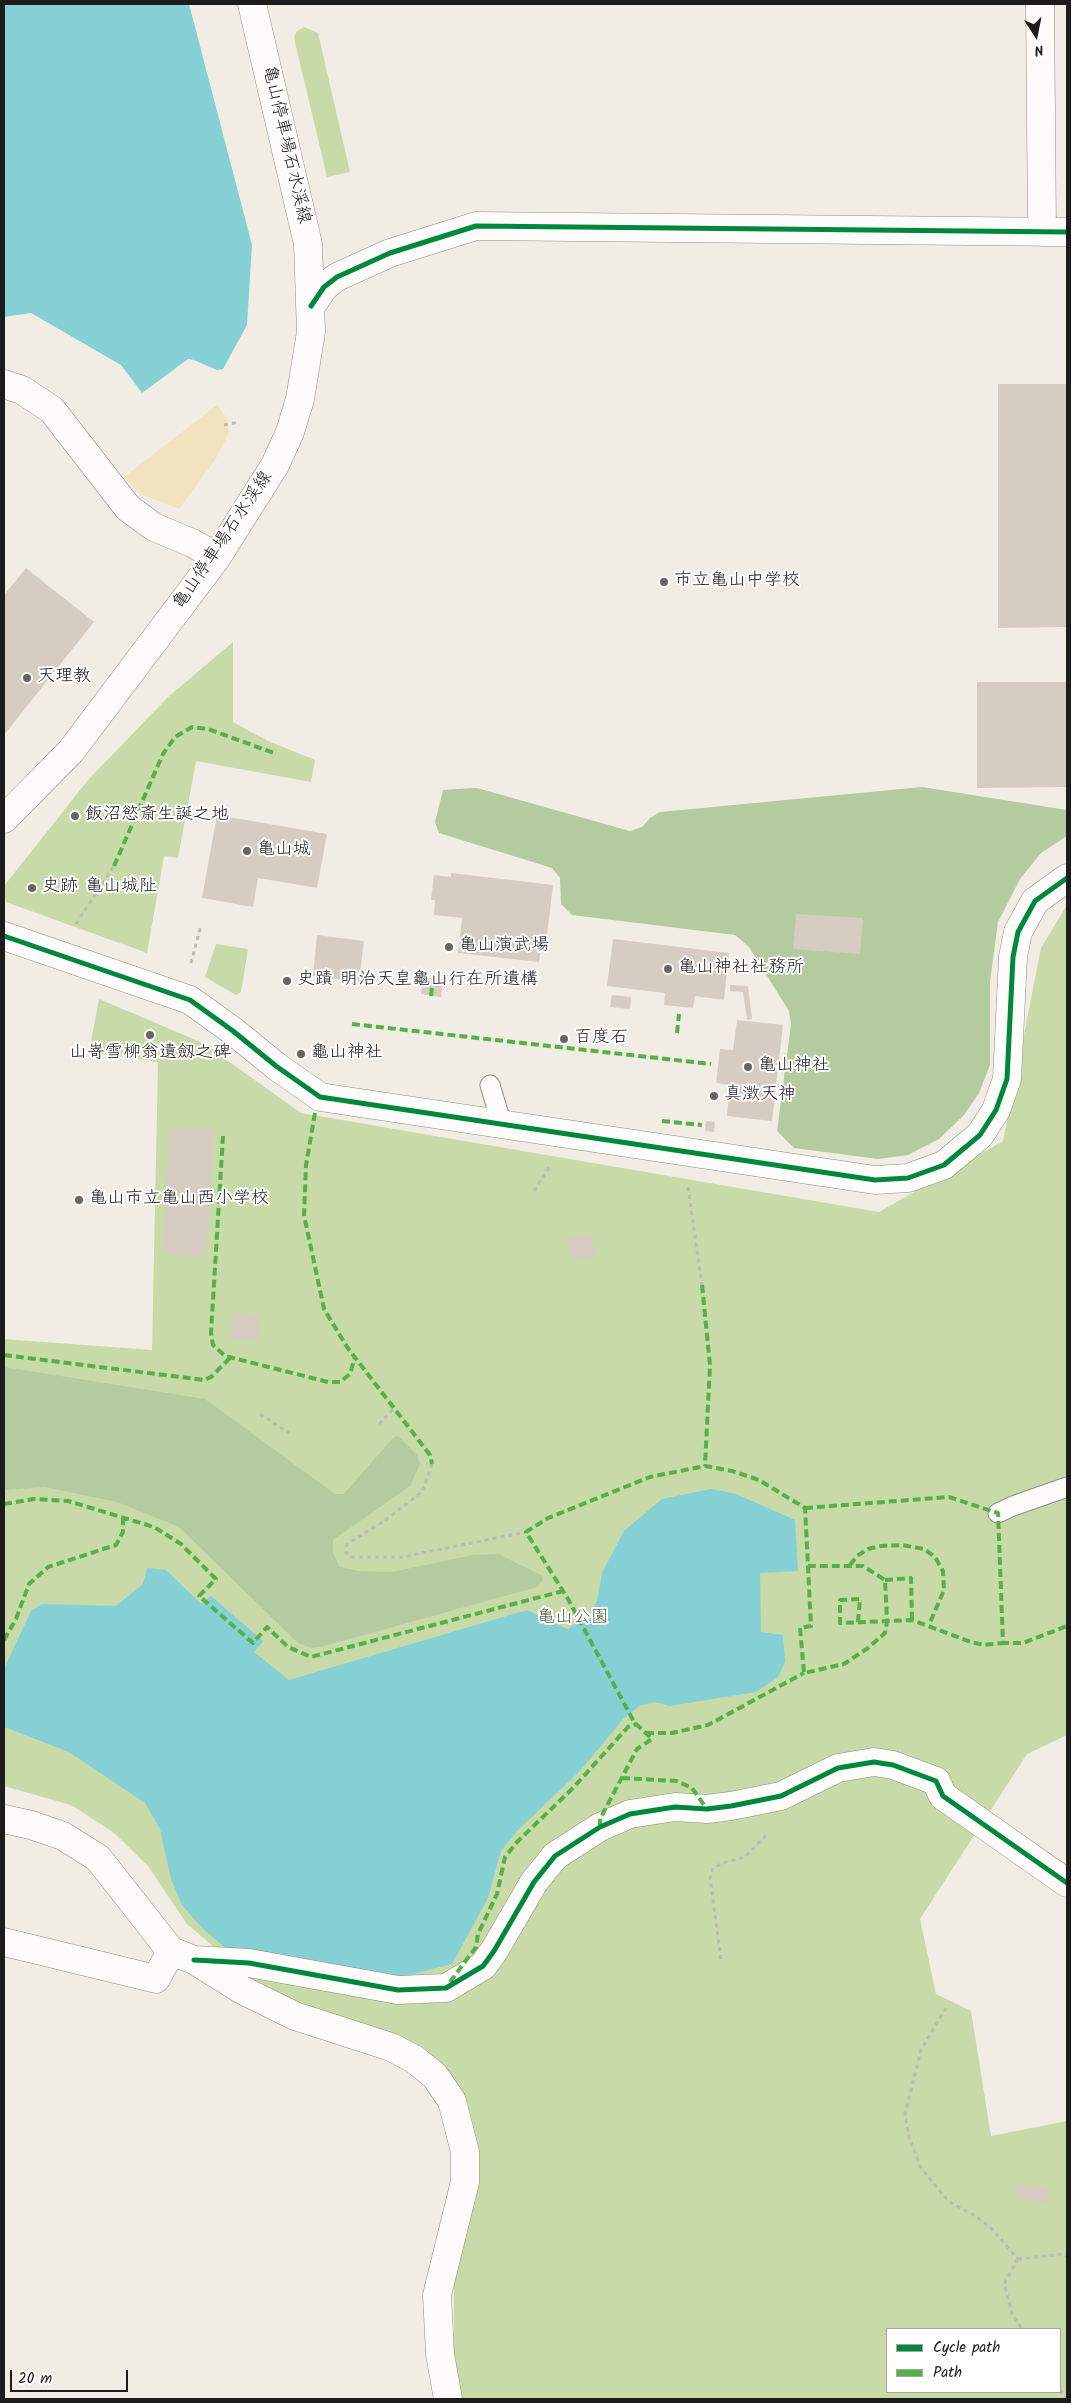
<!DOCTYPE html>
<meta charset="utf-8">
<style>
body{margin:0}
#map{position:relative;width:1071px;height:2403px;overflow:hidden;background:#f2ede4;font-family:Kalam,sans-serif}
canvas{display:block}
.frame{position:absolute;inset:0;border:5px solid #1c1c1c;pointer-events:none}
.legend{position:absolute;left:886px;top:2328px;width:175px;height:65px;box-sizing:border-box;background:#fff;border:1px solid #a4a4a4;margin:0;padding:6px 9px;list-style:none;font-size:15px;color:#1c1c1c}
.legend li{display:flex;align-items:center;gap:10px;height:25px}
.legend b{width:25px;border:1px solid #a4a4a4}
.north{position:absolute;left:1011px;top:10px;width:50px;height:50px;-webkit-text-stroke:4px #fff;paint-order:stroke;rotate:169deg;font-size:14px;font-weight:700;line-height:20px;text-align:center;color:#1c1c1c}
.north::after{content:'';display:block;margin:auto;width:18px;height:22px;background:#1c1c1c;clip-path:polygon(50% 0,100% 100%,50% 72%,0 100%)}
.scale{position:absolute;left:10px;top:2370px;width:118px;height:22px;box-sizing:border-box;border:2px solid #1c1c1c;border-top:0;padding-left:6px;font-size:15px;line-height:18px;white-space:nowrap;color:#1c1c1c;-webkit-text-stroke:4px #fff;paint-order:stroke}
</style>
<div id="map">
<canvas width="1071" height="2403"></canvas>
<div class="frame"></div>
<ul class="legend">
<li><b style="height:6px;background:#00873e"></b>Cycle path</li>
<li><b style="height:6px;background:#55b145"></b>Path</li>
</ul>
<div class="north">N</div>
<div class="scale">20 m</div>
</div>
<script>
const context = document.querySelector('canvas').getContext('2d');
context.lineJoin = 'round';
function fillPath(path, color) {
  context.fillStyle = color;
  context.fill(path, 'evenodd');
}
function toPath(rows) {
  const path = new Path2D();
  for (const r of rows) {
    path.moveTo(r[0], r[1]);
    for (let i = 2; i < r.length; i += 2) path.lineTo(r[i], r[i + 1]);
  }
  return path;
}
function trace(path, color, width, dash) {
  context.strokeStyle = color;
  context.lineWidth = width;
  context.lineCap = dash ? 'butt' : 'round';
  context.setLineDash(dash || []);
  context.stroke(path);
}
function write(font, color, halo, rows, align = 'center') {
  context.font = font + ' Kalam,"Klee One",sans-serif';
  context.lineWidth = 4;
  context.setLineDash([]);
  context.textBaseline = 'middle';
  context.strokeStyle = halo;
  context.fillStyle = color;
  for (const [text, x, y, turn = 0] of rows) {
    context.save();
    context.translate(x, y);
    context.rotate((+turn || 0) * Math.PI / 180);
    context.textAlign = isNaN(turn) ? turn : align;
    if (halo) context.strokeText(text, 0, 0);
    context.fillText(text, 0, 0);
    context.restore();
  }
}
const green = toPath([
 [304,27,318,33,350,172,327,177,294,38,296,32],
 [233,642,233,722,268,741,315,760,311,782,196,761,178,858,164,856,147,953,6,902,4,886,88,780,168,697],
 [1067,905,1067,1735,1027,1754,920,1919,936,1994,971,2011,991,2136,1067,2121,1067,2399,461,2399,454,2360,454,2275,475,2202,479,2172,474,2128,466,2098,456,2082,289,2004,254,1981,187,1924,148,1866,113,1832,71,1805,4,1786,4,1339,152,1350,158,1062,89,1052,99,999,203,1043,301,1113,879,1212,1003,1141,1041,948],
 [887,2329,1060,2329,1060,2392,887,2392],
 [216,944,248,949,241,992,236,995,205,977]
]);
const forest = toPath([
 [922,787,1067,810,1067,836,1041,853,1020,879,998,922,990,982,990,1065,979,1093,964,1115,939,1139,908,1155,878,1159,794,1148,777,1131,791,1024,789,1011,749,947,735,935,572,915,561,904,560,878,552,868,439,833,435,822,443,790,456,789,477,788,630,831,642,827,650,818,660,812],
 [4,1367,205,1399,335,1494,344,1494,393,1438,398,1436,417,1455,420,1464,410,1486,333,1540,333,1553,340,1567,358,1571,392,1572,473,1555,498,1554,541,1575,543,1580,537,1587,324,1646,311,1648,298,1643,179,1527,117,1502,45,1487,4,1490]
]);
const sand = toPath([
 [217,405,227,418,229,433,215,460,179,509,141,494,124,477]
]);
const water = toPath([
 [4,4,189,4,252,245,247,325,223,369,217,370,194,360,188,359,142,393,121,365,31,313,4,317],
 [711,1489,736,1494,795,1520,798,1571,760,1573,761,1632,783,1635,785,1662,778,1677,756,1692,670,1706,655,1702,639,1706,624,1718,580,1771,517,1831,501,1851,488,1898,452,1964,405,1976,377,1980,233,1954,202,1928,182,1905,171,1879,160,1829,145,1803,69,1752,4,1727,4,1669,31,1611,42,1604,116,1606,143,1584,147,1568,166,1570,201,1604,211,1596,263,1641,254,1652,289,1680,527,1610,567,1629,589,1616,597,1601,602,1573,624,1531,662,1499]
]);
const building = toPath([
 [998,384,1067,384,1067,627,998,628],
 [26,568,94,622,4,735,4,595],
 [977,682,1067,682,1067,787,977,788],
 [217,815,327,834,317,888,258,878,253,907,202,898],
 [451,873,553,885,547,935,543,934,539,962,458,953,462,918,434,915,435,900,431,900,434,875,451,877],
 [796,914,863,918,860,954,793,949],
 [317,935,364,941,359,982,313,976],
 [613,939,729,953,724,1000,695,996,693,1008,664,1005,665,993,607,986],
 [423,977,443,980,441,997,421,994],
 [730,985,748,986,752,1019,747,1020,743,992,730,991],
 [612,995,631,997,630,1009,610,1007],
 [737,1020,783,1025,772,1121,727,1116,730,1085,716,1083,720,1049,733,1050],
 [711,1090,719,1091,718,1101,709,1100],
 [706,1121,715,1122,714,1132,705,1131],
 [170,1127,214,1130,206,1257,162,1254],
 [591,1234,595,1257,571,1261,567,1238],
 [233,1313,259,1315,258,1340,232,1339],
 [1017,2183,1049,2188,1046,2203,1014,2197]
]);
const path = toPath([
 [224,425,239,422],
 [76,924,114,866],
 [191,963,201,925],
 [688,1187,702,1285],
 [534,1191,550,1166],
 [260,1414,289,1433],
 [379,1424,394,1408],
 [432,1464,422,1492,384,1521,347,1544,346,1552,350,1557,402,1557,526,1532],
 [721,1959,710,1878,713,1868,726,1862,745,1857,766,1835],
 [946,2008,921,2050,905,2114,909,2137,921,2168,948,2201,975,2216,991,2228,1018,2259],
 [1018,2259,1004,2284,1012,2314,1022,2329],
 [1018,2259,1063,2254,1067,2256],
 [1060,2390,1066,2399]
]);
const service = toPath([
 [490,1085,502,1125],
 [998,1513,1013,1506,1067,1487]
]);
const minor = toPath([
 [1040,4,1042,232],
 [311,306,324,287,337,277,390,253,476,226,1067,232],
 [4,384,22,390,52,410,128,508,154,527,192,543,217,557],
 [4,936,190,1000,233,1031,276,1066,320,1097,875,1180,908,1178,944,1165,980,1135,996,1110,1007,1079,1013,957,1018,932,1035,901,1067,878],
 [4,1819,31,1825,63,1836,98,1858,171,1951,194,1960,242,1990,295,2016,391,2047,414,2059,435,2076,452,2101,465,2152,465,2182,437,2295,440,2354,448,2399],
 [4,1942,156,1979,171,1951],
 [194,1960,249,1963,398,1990,446,1988,483,1966,494,1951,534,1882,555,1856,600,1827,630,1814,675,1807,707,1809,731,1806,781,1796,838,1768,874,1762,893,1765,936,1781,943,1796,1067,1883]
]);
const secondary = toPath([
 [4,819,71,751,217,557,275,465,290,432,300,399,311,332,308,244,252,4]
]);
const quiet = toPath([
 [114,866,163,754,175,737,192,727,208,729,274,753],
 [431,996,433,978],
 [352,1024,711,1064],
 [677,1033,679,1014],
 [315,1113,306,1165,304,1215,324,1309,347,1347,430,1455,432,1464],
 [662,1121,702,1125],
 [223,1136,211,1333,213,1345,225,1356,328,1382,340,1382,350,1374,355,1357],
 [702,1285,710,1365,705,1466],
 [4,1355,204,1380,211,1377,230,1358],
 [4,1504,34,1499,68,1501,154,1527,181,1544,216,1579,199,1596,253,1643,267,1627,288,1647,311,1657,563,1591],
 [805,1508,949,1497,998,1513,1003,1643,1023,1643,1067,1626],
 [850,1565,857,1556,868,1549,881,1546,902,1545,924,1549,935,1557,943,1571,944,1590,929,1625],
 [885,1580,911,1578,912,1620],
 [858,1622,860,1599,840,1600,840,1623,912,1620,971,1642,984,1645,1003,1643],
 [4,1640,16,1619,29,1584,48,1567,116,1545,123,1532,123,1517],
 [646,1733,672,1733,708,1725,804,1673],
 [622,1778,677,1781,692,1788,707,1809],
 [600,1827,600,1819,637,1749,652,1739,634,1722,568,1599,526,1532,548,1518,650,1477,705,1466,732,1471,759,1480,805,1508,811,1626,800,1628,804,1673,844,1664,868,1648,885,1633,887,1621,885,1580,863,1566,808,1566],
 [450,1982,476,1947,478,1934,497,1894,505,1857,517,1842,573,1788,628,1727,637,1724]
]);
const cycleway = toPath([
 [311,306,324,287,337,277,390,253,476,226,1067,232],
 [4,936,190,1000,233,1031,276,1066,320,1097,875,1180,908,1178,944,1165,980,1135,996,1110,1007,1079,1013,957,1018,932,1035,901,1067,878],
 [194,1960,249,1963,398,1990,446,1988,483,1966,494,1951,534,1882,555,1856,600,1827,630,1814,675,1807,707,1809,731,1806,781,1796,838,1768,874,1762,893,1765,936,1781,943,1796,1067,1883]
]);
const markers = [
 [664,582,5,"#676562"],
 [27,678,5,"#676562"],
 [75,816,5,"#676562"],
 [247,851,5,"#676562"],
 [32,888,5,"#676562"],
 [449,947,5,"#676562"],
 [668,969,5,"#676562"],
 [287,981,5,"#676562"],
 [150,1035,5,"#676562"],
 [564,1039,5,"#676562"],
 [301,1054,5,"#676562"],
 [748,1067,5,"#676562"],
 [714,1096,5,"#676562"],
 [79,1200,5,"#676562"]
];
const streetNames = [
 ["亀山停車場石水渓線",285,145,77],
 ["亀山停車場石水渓線",224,541,-56]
];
const poiNames = [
 ["市立亀山中学校",674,582],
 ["天理教",37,678],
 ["飯沼慾斎生誕之地",85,816],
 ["亀山城",257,851],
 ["史跡 亀山城阯",42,888],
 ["亀山演武場",459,947],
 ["亀山神社社務所",678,969],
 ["史蹟 明治天皇龜山行在所遺構",297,981],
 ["百度石",574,1039],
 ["山嵜雪柳翁遺劔之碑",150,1054,"center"],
 ["龜山神社",311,1054],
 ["亀山神社",758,1067],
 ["真澂天神",724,1096],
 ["亀山市立亀山西小学校",89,1200]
];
const parkNames = [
 ["亀山公園",573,1619]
];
fillPath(green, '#c7daa8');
fillPath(forest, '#b4cb9f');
fillPath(sand, '#f0e3be');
fillPath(water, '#85d0d4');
fillPath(building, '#d7ccc1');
trace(service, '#8e8b86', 21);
trace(minor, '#8e8b86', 29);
trace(secondary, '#8e8b86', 29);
trace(path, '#bbbab8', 3, [4, 4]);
trace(service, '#fdfcfb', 19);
trace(minor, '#fdfcfb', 28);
trace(secondary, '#fdfcfb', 28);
trace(quiet, '#55b145', 4, [8, 4]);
trace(cycleway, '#00873e', 5);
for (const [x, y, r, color] of markers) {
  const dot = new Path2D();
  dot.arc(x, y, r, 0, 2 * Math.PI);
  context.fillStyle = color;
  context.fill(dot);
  trace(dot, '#fff', 2);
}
write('18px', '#1c1c1c', '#fff', streetNames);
write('18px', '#1c1c1c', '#fff', poiNames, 'left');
write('18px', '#526240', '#fff', parkNames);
</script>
